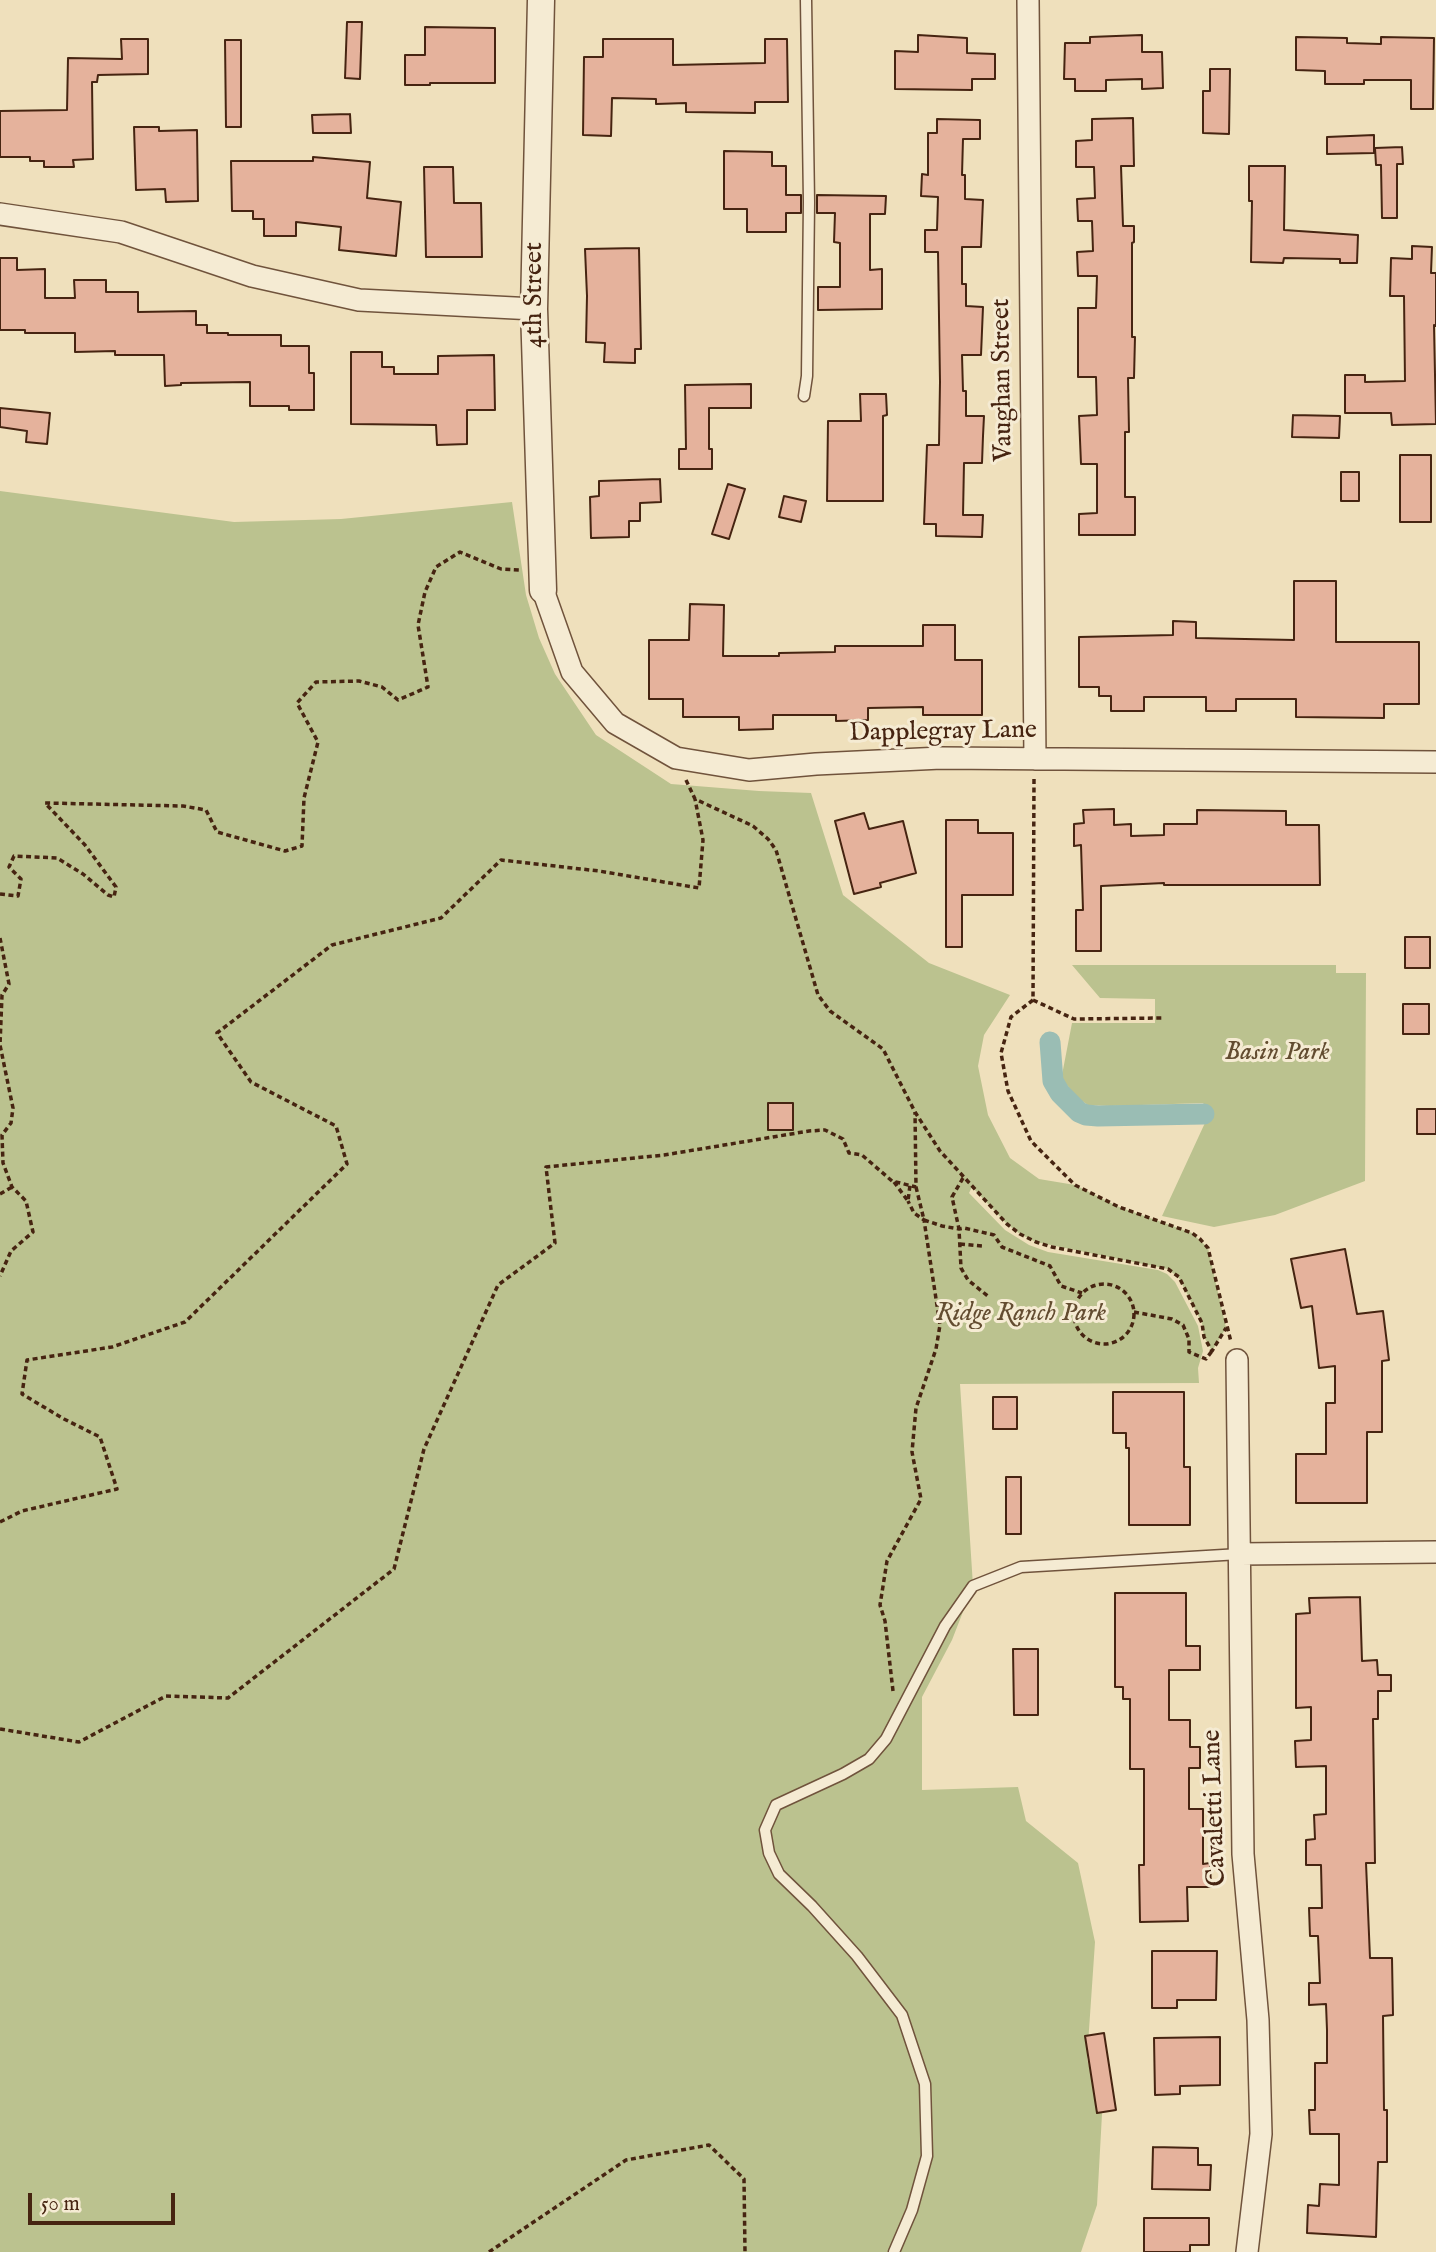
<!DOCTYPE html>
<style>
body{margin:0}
#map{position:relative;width:1436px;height:2252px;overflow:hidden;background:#efe0bc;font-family:"IM FELL English",serif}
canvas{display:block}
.scale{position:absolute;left:28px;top:2193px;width:147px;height:32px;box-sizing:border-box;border:4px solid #462411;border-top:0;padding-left:9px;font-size:21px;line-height:24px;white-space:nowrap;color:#462411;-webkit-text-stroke:5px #f5ebd3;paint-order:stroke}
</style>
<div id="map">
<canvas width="1436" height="2252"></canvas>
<div class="scale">50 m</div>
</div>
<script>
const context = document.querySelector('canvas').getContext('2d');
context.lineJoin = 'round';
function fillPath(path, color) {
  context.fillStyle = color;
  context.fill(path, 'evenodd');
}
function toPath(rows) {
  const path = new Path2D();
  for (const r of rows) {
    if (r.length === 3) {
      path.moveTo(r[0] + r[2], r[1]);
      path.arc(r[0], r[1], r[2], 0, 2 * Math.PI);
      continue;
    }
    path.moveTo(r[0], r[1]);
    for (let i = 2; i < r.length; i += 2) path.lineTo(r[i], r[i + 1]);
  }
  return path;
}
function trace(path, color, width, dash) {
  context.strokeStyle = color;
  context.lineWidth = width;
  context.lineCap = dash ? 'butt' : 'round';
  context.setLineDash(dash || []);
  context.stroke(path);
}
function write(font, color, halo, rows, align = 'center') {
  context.font = font + ' "IM FELL English",serif';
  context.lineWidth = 6;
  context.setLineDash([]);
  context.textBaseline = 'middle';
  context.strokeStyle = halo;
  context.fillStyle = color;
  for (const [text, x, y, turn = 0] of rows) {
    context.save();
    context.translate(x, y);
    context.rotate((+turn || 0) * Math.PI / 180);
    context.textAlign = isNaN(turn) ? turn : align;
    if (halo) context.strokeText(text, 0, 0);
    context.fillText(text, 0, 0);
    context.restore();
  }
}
const green = toPath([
 [0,491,234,522,341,519,512,502,526,595,539,638,555,674,596,735,671,784,759,791,811,793,843,895,929,963,1010,995,984,1035,978,1066,988,1115,1010,1158,1039,1179,1075,1185,1119,1207,1192,1233,1208,1248,1226,1328,1212,1351,1204,1337,1202,1323,1179,1278,1168,1269,1036,1242,1020,1234,1007,1224,972,1187,969,1193,1005,1230,1029,1245,1048,1252,1158,1270,1167,1274,1175,1282,1198,1326,1203,1351,1198,1368,1199,1383,960,1384,973,1586,952,1640,922,1697,922,1790,1018,1787,1026,1821,1078,1863,1095,1942,1087,2059,1102,2114,1097,2205,1081,2252,0,2252],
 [1072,965,1336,965,1336,973,1366,973,1365,1181,1275,1215,1214,1227,1162,1216,1210,1112,1203,1103,1111,1106,1088,1105,1079,1099,1064,1082,1062,1075,1072,1023,1155,1023,1155,999,1100,998]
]);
const canal = toPath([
 [1050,1042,1053,1081,1060,1093,1079,1112,1086,1115,1098,1116,1204,1114]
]);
const building = toPath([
 [347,22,362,22,360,79,345,78,347,22],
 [425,27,495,28,495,83,430,83,430,85,405,85,405,55,425,55,425,27],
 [918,35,967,38,967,53,995,54,995,79,972,79,972,90,895,89,895,51,918,52,918,35],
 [1142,35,1142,52,1162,52,1163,88,1142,89,1142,79,1106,80,1106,91,1075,91,1075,79,1064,79,1065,43,1090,43,1090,37,1142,35],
 [1296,37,1347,38,1347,43,1381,44,1381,37,1434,38,1433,109,1411,109,1411,80,1364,80,1364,84,1325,84,1325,71,1296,70,1296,37],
 [121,39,148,39,148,74,98,75,97,82,92,82,93,159,73,160,74,167,44,167,44,161,30,161,30,157,0,157,0,111,67,110,68,58,122,59,121,39],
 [603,39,673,39,673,65,765,63,765,39,787,39,788,102,755,102,755,113,686,112,686,103,656,104,656,99,612,98,611,136,583,135,584,57,603,57,603,39],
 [225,40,241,40,241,127,226,127,225,40],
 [1210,69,1230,69,1229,134,1203,133,1203,91,1210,91,1210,69],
 [350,114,351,133,313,133,312,115,350,114],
 [1133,118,1134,166,1121,166,1123,226,1134,226,1134,242,1132,243,1132,337,1135,337,1134,378,1128,378,1129,432,1125,432,1125,497,1135,497,1135,535,1079,535,1079,514,1097,513,1097,464,1081,464,1079,416,1097,415,1096,377,1078,377,1078,308,1096,308,1097,276,1078,276,1077,252,1093,251,1092,221,1078,221,1077,199,1095,198,1094,167,1076,167,1076,141,1092,140,1092,119,1133,118],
 [937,119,980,120,980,139,963,139,962,175,965,175,965,199,983,200,981,247,962,247,962,284,966,284,966,306,983,307,981,355,962,355,963,391,966,391,966,416,984,416,983,436,982,463,964,463,963,515,983,515,982,537,936,536,936,524,924,524,927,445,939,445,940,382,938,252,925,252,925,230,937,230,938,197,921,196,922,174,928,175,928,133,937,133,937,119],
 [134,127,159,127,159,131,197,130,198,201,166,202,165,189,136,190,134,127],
 [1374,135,1374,153,1327,154,1327,137,1374,135],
 [1402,147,1403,164,1397,164,1397,218,1382,218,1381,165,1376,165,1375,148,1402,147],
 [724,151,772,152,772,166,786,166,786,195,801,195,801,213,786,213,786,232,747,232,747,209,724,209,724,151],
 [313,157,370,162,367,198,401,202,396,256,339,250,341,227,296,222,296,236,264,236,264,219,253,219,253,211,232,211,231,161,313,161,313,157],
 [1249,166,1285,166,1284,230,1358,235,1357,263,1340,263,1340,259,1284,258,1283,263,1251,262,1252,201,1249,201,1249,166],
 [424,167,453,167,454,203,481,203,482,257,426,257,424,167],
 [817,195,886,196,885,214,870,214,870,270,882,269,882,309,818,310,818,287,840,287,840,243,834,242,835,213,817,213,817,195],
 [1412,246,1432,247,1431,273,1436,273,1436,326,1434,325,1436,424,1392,425,1391,413,1345,413,1345,375,1365,375,1365,382,1405,381,1404,296,1390,296,1391,258,1412,259,1412,246],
 [639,248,641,349,635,349,635,363,604,362,605,343,586,342,587,296,585,249,639,248],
 [0,258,17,258,17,270,45,269,45,298,75,298,74,280,106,280,106,292,138,292,138,312,196,311,196,325,207,325,207,333,228,333,228,335,281,335,281,346,309,346,309,373,314,373,314,410,289,410,289,406,250,406,250,382,181,383,181,385,165,386,164,355,115,355,115,351,75,352,75,333,25,333,25,330,0,330,0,258],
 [351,352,382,352,382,367,394,367,394,374,438,374,438,356,494,355,495,410,467,410,467,444,437,445,436,425,351,424,351,352],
 [751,384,751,408,709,408,709,449,712,449,712,469,679,469,679,449,686,449,685,385,751,384],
 [860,394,886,394,887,415,883,416,883,501,827,501,828,421,861,421,860,394],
 [0,408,50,413,47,444,26,442,27,431,0,427,0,408],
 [1293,415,1340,416,1339,438,1292,437,1293,415],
 [1400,455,1431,455,1431,522,1400,522,1400,455],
 [1341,472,1359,472,1359,501,1341,501,1341,472],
 [660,479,661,502,640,503,640,521,629,521,629,537,591,538,590,497,599,496,599,481,660,479],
 [728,484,745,489,729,539,712,534,728,484],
 [784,496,806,501,801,522,779,517,784,496],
 [1294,581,1336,581,1336,642,1419,642,1419,704,1384,704,1384,718,1296,717,1296,699,1236,699,1236,711,1206,711,1206,697,1144,697,1144,711,1111,711,1111,696,1099,696,1099,687,1079,687,1079,637,1173,635,1173,621,1196,622,1196,638,1294,640,1294,581],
 [690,604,724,605,723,656,779,656,779,653,835,652,835,646,923,646,923,625,955,625,955,660,982,660,982,715,923,715,923,707,868,708,868,720,836,721,836,715,773,715,773,729,739,730,739,717,683,717,683,699,649,699,649,640,689,640,690,604],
 [1114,809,1114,825,1131,824,1131,836,1164,835,1164,824,1197,824,1197,810,1286,811,1286,825,1319,825,1320,885,1164,885,1164,883,1101,886,1101,951,1076,951,1076,910,1083,910,1081,845,1074,846,1074,824,1084,823,1083,810,1114,809],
 [864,813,869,829,903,821,916,873,880,883,881,887,854,894,835,821,864,813],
 [946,820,978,820,978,833,1013,833,1013,895,962,895,962,947,946,947,946,820],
 [1405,937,1430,937,1430,968,1405,968,1405,937],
 [1403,1004,1429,1004,1429,1034,1403,1034,1403,1004],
 [768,1103,793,1103,793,1130,768,1130,768,1103],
 [1417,1109,1436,1109,1436,1134,1417,1134,1417,1109],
 [1345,1249,1357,1314,1383,1311,1389,1360,1382,1361,1382,1432,1367,1432,1367,1503,1296,1503,1296,1454,1326,1454,1326,1403,1335,1403,1335,1366,1319,1368,1312,1306,1301,1308,1291,1259,1345,1249],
 [1113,1392,1184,1392,1184,1467,1190,1467,1190,1525,1129,1525,1129,1448,1126,1448,1126,1433,1113,1433,1113,1392],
 [993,1397,1017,1397,1017,1429,993,1429,993,1397],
 [1006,1477,1021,1477,1021,1534,1006,1534,1006,1477],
 [1115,1593,1186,1593,1186,1646,1200,1646,1200,1670,1169,1670,1169,1720,1190,1720,1190,1747,1200,1747,1200,1768,1189,1768,1189,1809,1203,1809,1203,1864,1210,1863,1211,1887,1187,1887,1188,1921,1140,1922,1139,1865,1144,1865,1144,1769,1130,1769,1130,1699,1123,1699,1123,1687,1115,1687,1115,1593],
 [1360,1597,1362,1661,1377,1660,1378,1675,1391,1675,1391,1691,1378,1691,1378,1719,1373,1719,1375,1863,1366,1863,1370,1958,1392,1958,1393,2015,1383,2016,1384,2110,1387,2110,1387,2162,1378,2162,1376,2237,1307,2233,1308,2205,1319,2206,1320,2184,1339,2185,1339,2134,1310,2134,1309,2110,1315,2110,1315,2063,1327,2063,1327,2030,1326,2004,1309,2005,1309,1983,1320,1983,1318,1936,1310,1936,1309,1908,1322,1908,1321,1865,1306,1865,1306,1840,1315,1839,1314,1815,1326,1814,1326,1766,1296,1767,1295,1741,1311,1740,1311,1707,1296,1708,1296,1614,1310,1613,1309,1598,1360,1597],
 [1013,1649,1038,1649,1038,1715,1014,1715,1013,1649],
 [1152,1951,1217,1951,1216,2000,1177,2000,1177,2008,1152,2008,1152,1951],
 [1104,2033,1116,2110,1097,2113,1085,2036,1104,2033],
 [1220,2037,1220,2085,1180,2086,1180,2094,1155,2095,1154,2038,1220,2037],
 [1153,2147,1198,2148,1198,2165,1211,2165,1210,2190,1152,2189,1153,2147],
 [1144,2218,1209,2218,1209,2245,1190,2245,1190,2252,1144,2252,1144,2218]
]);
const path = toPath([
 [1034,779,1033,1000,1011,1017,1001,1053,1008,1091,1031,1141,1075,1185,1119,1207,1192,1233,1200,1239,1208,1248,1231,1342],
 [686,780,695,799,753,826,768,839,776,850,818,995,830,1011,883,1049,915,1112,940,1151,1007,1224,1020,1234,1036,1242,1052,1247,1168,1269,1179,1277,1202,1323,1204,1337,1212,1351,1226,1328],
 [0,894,18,896,21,879,9,867,14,856,57,858,83,874,108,895,114,897,116,887,85,845,45,803,183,806,206,810,217,832,285,851,302,846,304,798,318,742,297,703,316,682,359,681,382,687,398,700,428,687,418,625,425,592,436,567,460,552,501,569,521,570],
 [0,938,9,984,2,995,0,1045,13,1108,11,1123,2,1135,3,1163,12,1187,26,1201,33,1232,11,1251,0,1276],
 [1033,1000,1074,1019,1164,1018],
 [963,1178,952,1197,959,1229,961,1268,968,1280,989,1297],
 [894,1182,908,1201,910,1185],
 [916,1187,924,1220,942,1226,959,1229,964,1228,994,1235,1002,1247,1050,1266,1061,1286,1082,1293],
 [0,1194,12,1187],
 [960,1244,982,1246],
 [1104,1314,30],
 [1134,1312,1172,1319,1183,1325,1189,1339,1189,1352,1206,1359,1212,1351],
 [0,1522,22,1511,117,1489,100,1437,64,1419,22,1394,27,1360,112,1347,185,1322,347,1164,336,1126,251,1082,217,1033,332,945,441,918,501,860,599,871,699,888,703,840,695,799],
 [893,1691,885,1621,880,1605,887,1561,921,1499,912,1452,916,1408,936,1349,940,1325,924,1220,914,1213,908,1201],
 [0,1729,79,1742,166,1696,228,1698,394,1569,424,1449,498,1285,555,1243,546,1167,664,1155,809,1131,825,1130,843,1139,849,1153,862,1155,892,1181,916,1187,915,1112],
 [489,2252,626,2160,709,2145,744,2179,745,2252]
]);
const service = toPath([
 [804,396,807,376,809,202,806,0],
 [894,2252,912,2210,927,2156,925,2084,902,2015,857,1956,812,1906,779,1874,769,1853,765,1830,776,1805,843,1774,869,1759,886,1739,945,1626,973,1586,1021,1567,1240,1554]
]);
const minor = toPath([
 [1028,0,1035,759],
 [0,214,121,232,252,276,359,300,534,309],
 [543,590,572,672,615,723,676,758,749,770,816,764,941,758,1436,762],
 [1237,1360,1243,1854,1258,2020,1261,2134,1247,2252],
 [1240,1554,1436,1552]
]);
const tertiary = toPath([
 [541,0,534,309,543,590]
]);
const streetNames = [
 ["4th Street",536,295,-90],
 ["Vaughan Street",1004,380,-91],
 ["Dapplegray Lane",943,733,-1],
 ["Cavaletti Lane",1216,1808,-92]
];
const parkNames = [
 ["Basin Park",1277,1054],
 ["Ridge Ranch Park",1021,1315]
];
fillPath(green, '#bbc28f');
trace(canal, '#9abdb4', 21);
fillPath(building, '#e5b29c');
trace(building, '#462411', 2);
trace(service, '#70533c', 13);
trace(minor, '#70533c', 24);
trace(tertiary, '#70533c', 29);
trace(path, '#462411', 3.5, [5, 3.5]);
trace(service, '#f5ebd3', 10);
trace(minor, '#f5ebd3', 21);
trace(tertiary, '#f5ebd3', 26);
write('26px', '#462411', '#f5ebd3', streetNames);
write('italic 26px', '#634c30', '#f5ebd3', parkNames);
</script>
